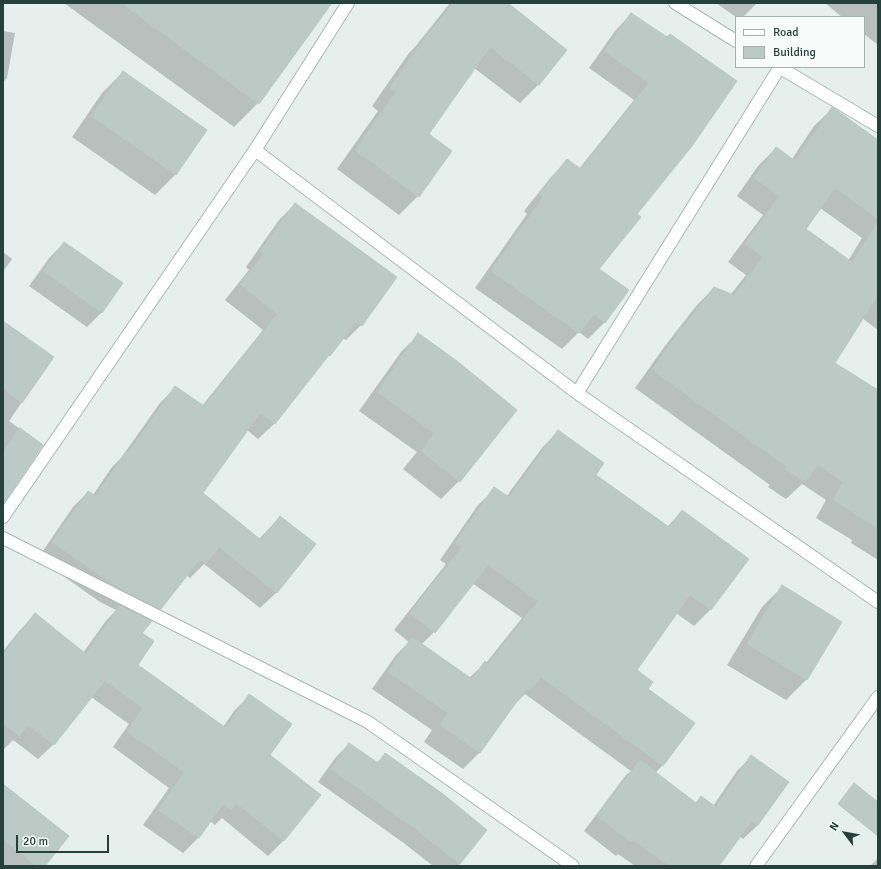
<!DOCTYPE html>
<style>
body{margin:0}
#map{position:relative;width:881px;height:869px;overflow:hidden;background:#e6efeb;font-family:Signika,sans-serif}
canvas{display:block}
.frame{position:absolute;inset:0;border:4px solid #24423a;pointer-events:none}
.legend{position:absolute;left:735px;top:16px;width:130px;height:52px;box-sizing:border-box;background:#f7fbf9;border:1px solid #a3b1ad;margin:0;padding:5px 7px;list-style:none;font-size:12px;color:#24423a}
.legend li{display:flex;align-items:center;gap:8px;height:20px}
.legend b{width:20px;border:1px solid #a3b1ad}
.north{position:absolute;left:825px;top:813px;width:40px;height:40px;-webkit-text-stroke:3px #f7fbf9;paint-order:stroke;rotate:302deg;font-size:11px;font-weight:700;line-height:16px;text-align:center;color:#24423a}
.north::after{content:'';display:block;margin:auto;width:14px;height:18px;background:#24423a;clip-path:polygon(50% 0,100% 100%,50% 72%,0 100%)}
.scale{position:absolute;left:16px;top:835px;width:93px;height:18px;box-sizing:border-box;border:2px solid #24423a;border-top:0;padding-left:5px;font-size:12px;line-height:14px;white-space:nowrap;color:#24423a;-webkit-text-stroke:3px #f7fbf9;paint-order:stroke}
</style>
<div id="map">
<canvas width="881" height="869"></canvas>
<div class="frame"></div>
<ul class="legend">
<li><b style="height:5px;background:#fff"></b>Road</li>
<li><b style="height:11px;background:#bbcac4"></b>Building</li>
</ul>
<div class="north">N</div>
<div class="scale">20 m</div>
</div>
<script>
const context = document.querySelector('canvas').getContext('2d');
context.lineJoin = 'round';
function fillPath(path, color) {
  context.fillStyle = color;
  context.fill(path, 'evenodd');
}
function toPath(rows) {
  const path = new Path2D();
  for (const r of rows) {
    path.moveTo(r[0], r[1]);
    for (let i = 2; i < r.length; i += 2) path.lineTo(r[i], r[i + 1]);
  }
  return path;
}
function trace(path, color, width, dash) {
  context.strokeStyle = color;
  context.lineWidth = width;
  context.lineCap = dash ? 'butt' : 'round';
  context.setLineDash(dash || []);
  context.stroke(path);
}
const shadow = toPath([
 [64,3,312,3,258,103,234,127],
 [450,3,506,3,566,50,538,85,520,103,474,68,428,134,418,196,399,215,337,169,378,111,372,106,409,53,415,47],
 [716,3,757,3,743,17,736,17],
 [825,3,878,3,878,45,864,34,864,17,842,17],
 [631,14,667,38,636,214,598,270,605,322,588,339,579,332,562,349,475,288,527,214,524,211,551,177,568,160,579,169,634,100,589,68,615,31],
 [3,31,15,33,7,78,3,82],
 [123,72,176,174,155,195,72,137,102,93],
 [832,109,878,141,878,330,862,318,834,364,878,392,878,560,851,543,852,540,816,518,826,500,802,484,786,499,768,487,770,485,635,388,665,346,696,306,714,288,731,294,746,275,728,262,763,215,737,196,758,166,776,148,792,159,814,126],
 [820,208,862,238,848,261,805,229],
 [295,204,361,325,346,340,342,338,323,361,274,424,258,439,247,430,202,493,259,539,280,517,314,545,276,593,260,608,204,564,190,578,186,575,160,609,148,621,141,633,136,665,223,727,234,711,249,696,269,755,319,795,283,841,268,856,222,818,215,825,210,821,198,838,183,853,143,825,169,788,113,747,129,724,91,697,54,744,38,759,13,740,3,750,3,651,20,630,35,615,83,653,105,622,116,610,100,602,38,558,73,507,88,492,93,495,112,467,121,458,160,403,176,387,202,406,263,330,225,300,249,270,246,267,279,220],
 [64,243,121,283,101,313,87,327,29,286,50,257],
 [3,252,12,259,3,272],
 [3,322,53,357,9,421,42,445,3,499],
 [419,334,516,410,459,481,441,499,403,469,417,452,359,411,401,352],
 [558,431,594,475,667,527,682,511,711,609,694,626,676,613,636,670,647,689,663,765,655,773,695,804,701,798,713,806,737,771,751,757,758,825,743,839,739,836,718,866,635,866,618,854,616,856,584,831,626,775,631,771,525,694,511,708,480,752,463,769,424,742,432,730,372,689,396,655,409,642,394,630,446,564,440,560,478,505,495,489,506,497,542,448],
 [472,583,522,618,486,663,485,663,469,678,421,645,434,632],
 [782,587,806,680,786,700,727,665,762,607],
 [349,744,376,763,385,755,460,864,457,866,433,866,405,844,318,782,336,757],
 [3,785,44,866,3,866],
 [878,858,878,866,870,866]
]);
const building = toPath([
 [121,3,332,3,259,104,121,3],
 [453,3,508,3,567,50,539,85,490,47,429,134,452,151,419,197,355,150,396,92,390,87,428,33,429,33,453,3],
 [631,13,667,37,670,34,737,81,692,146,637,214,641,217,599,269,629,290,605,323,594,314,579,333,491,271,543,197,539,194,567,159,581,169,649,83,604,51,631,13],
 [123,71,207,130,176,175,91,116,123,71],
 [832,107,878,140,878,219,835,188,806,229,852,262,878,222,878,295,835,363,878,390,878,528,833,500,843,482,818,465,805,482,785,469,787,467,652,370,682,327,683,328,714,287,734,295,763,257,745,244,779,196,754,178,776,147,795,161,832,107],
 [295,203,397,277,362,326,356,322,330,356,329,355,275,424,260,413,203,493,261,540,280,516,316,544,277,593,219,547,206,564,200,559,161,609,115,586,52,542,88,491,96,496,127,450,129,452,175,386,204,406,277,314,240,284,264,254,260,251,295,203],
 [64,242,123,283,102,313,43,271,64,242],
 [3,321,54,357,22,403,3,389,3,321],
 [418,333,457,361,517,410,460,482,421,451,434,433,377,392,418,333],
 [20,428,43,445,3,504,3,452,20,428],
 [558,430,604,463,596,475,669,527,682,510,749,559,711,610,690,595,637,670,653,682,648,689,695,723,663,766,541,677,528,692,525,690,480,753,440,725,448,713,388,672,412,637,472,679,485,661,488,664,538,601,488,565,435,633,410,613,462,547,455,543,494,487,509,497,558,430],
 [782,585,842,622,807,680,747,644,782,585],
 [120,605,152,621,142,633,154,641,138,665,226,728,249,694,292,724,270,755,321,795,284,841,236,803,231,810,223,804,199,838,158,810,184,772,127,732,143,708,105,681,54,745,28,725,19,736,3,723,3,654,35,613,86,654,120,605],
 [349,743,378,763,385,753,443,794,487,830,460,864,418,831,331,769,349,743],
 [751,755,789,782,758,825,752,821,719,866,669,866,633,840,631,842,597,816,640,760,696,803,701,796,716,807,751,755],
 [854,783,878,802,878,836,838,804,854,783],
 [3,784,69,836,45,866,36,866,3,839,3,784]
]);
const minor = toPath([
 [675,3,736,41],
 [779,67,878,126],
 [255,150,577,393,878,602],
 [577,393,780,67],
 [3,517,255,150,348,3],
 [3,538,368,722,573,866],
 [756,866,878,697]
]);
fillPath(shadow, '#0003');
fillPath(building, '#bbcac4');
trace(building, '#b8c9c2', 1);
trace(minor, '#a8b8b2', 14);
trace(minor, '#fff', 12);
</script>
